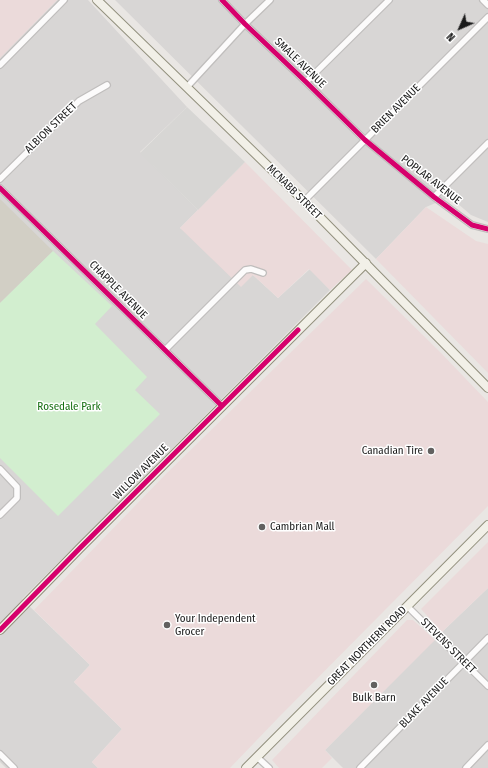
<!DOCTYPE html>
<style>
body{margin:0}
#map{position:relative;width:488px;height:768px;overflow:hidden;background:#e9e6e3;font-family:"Fira Sans Condensed",sans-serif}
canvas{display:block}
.north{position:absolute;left:440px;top:8px;width:40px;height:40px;-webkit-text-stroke:3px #fff;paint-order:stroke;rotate:225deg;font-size:11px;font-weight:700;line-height:16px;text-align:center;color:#1a1a1a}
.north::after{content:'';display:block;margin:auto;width:14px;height:18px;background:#1a1a1a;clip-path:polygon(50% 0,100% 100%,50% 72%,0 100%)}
</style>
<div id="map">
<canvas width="488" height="768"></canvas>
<div class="north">N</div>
</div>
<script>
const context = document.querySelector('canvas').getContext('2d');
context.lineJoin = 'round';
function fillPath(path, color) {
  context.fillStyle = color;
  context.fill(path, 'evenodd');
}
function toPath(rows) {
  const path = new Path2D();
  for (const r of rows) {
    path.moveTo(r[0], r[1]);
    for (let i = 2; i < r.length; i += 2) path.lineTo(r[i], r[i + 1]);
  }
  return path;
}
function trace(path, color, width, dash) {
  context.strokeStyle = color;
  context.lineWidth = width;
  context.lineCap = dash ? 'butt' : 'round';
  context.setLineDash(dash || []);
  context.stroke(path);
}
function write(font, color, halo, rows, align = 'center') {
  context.font = font + ' "Fira Sans Condensed",sans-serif';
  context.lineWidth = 3;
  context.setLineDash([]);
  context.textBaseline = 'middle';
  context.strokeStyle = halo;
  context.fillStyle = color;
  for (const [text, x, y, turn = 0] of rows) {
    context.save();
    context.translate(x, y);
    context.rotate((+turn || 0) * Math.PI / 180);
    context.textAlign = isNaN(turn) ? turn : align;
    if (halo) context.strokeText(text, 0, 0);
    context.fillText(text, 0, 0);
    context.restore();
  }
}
const residential = toPath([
 [57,0,88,0,187,107,140,152,198,210,180,228,253,275,278,298,310,269,330,290,22,599,90,665,74,682,122,729,92,762,98,768,6,768,0,762,0,58],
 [115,0,488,0,488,222,471,215,450,197,426,207,376,259],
 [488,588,488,768,343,768,325,750,442,632]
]);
const commercial = toPath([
 [0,0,57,0,0,58],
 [245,162,352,270,330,290,309,269,278,298,253,275,241,287,180,228],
 [426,207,476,241,488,244,488,373,376,259],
 [366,279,441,353,488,402,488,506,279,717,230,768,98,768,92,762,122,729,74,682,90,665,34,610,165,475],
 [488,542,488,588,442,632,421,609],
 [407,620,413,620,435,640,325,750,332,758,322,768,279,768,272,760]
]);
const religious = toPath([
 [187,107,245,162,198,210,140,153]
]);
const construction = toPath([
 [0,199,53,251,0,303]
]);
const park = toPath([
 [53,251,112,306,95,324,147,377,135,390,160,414,58,516,0,458,0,303]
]);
const street = toPath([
 [222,0,245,24,306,82,365,140,434,197,472,225,488,229],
 [483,0,488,5],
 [0,65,64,0],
 [306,82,389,0],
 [187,87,245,24,270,0],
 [0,179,79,101,107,85],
 [0,188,222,406],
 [434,197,488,143],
 [304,201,488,17],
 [165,350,245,270,251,269,263,273],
 [0,469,17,487,17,498,0,515],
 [407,606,488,686],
 [0,754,14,768],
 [257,757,269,768],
 [360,768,488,638],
 [466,768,488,745]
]);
const secondary = toPath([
 [97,0,304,201,488,388],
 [0,630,80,548,366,263],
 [246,768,488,525]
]);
const cycleway = toPath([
 [222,0,245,24,306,82,365,140,434,197,472,225,488,229],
 [0,188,222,406],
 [0,630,80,548,298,330]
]);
const markers = [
 [431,451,4,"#626160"],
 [262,527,4,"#626160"],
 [167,625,4,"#626160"],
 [374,685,4,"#626160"]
];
const streetNames = [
 ["SMALE AVENUE",300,63,44],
 ["BRIEN AVENUE",396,109,-45],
 ["ALBION STREET",51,128,-44],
 ["POPLAR AVENUE",431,180,38],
 ["MCNABB STREET",294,192,45],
 ["CHAPPLE AVENUE",118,290,45],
 ["WILLOW AVENUE",141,472,-45],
 ["GREAT NORTHERN ROAD",367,646,-45],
 ["STEVENS STREET",448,646,45],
 ["BLAKE AVENUE",424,703,-46]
];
const parkNames = [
 ["Rosedale Park",69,407]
];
const poiNames = [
 ["Canadian Tire",423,451,"right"],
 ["Cambrian Mall",270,527],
 ["Your Independent",175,619],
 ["Grocer",175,632],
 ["Bulk Barn",374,698,"center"]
];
fillPath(residential, '#d8d6d5');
fillPath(commercial, '#ebdada');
fillPath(religious, '#d7d6d4');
fillPath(construction, '#d2cfc5');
fillPath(park, '#d2eecf');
trace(street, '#c0bebd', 8);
trace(secondary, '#92907d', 10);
trace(street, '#fcfbfb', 5.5);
trace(secondary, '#f2f0e8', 8);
trace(cycleway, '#d6006c', 5);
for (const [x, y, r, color] of markers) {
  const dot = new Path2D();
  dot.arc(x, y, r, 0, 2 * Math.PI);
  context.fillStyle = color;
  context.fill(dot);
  trace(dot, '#fff', 1.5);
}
write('11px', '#1a1a1a', '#fff', streetNames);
write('11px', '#156f11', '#fff', parkNames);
write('11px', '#1a1a1a', '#fff', poiNames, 'left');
</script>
